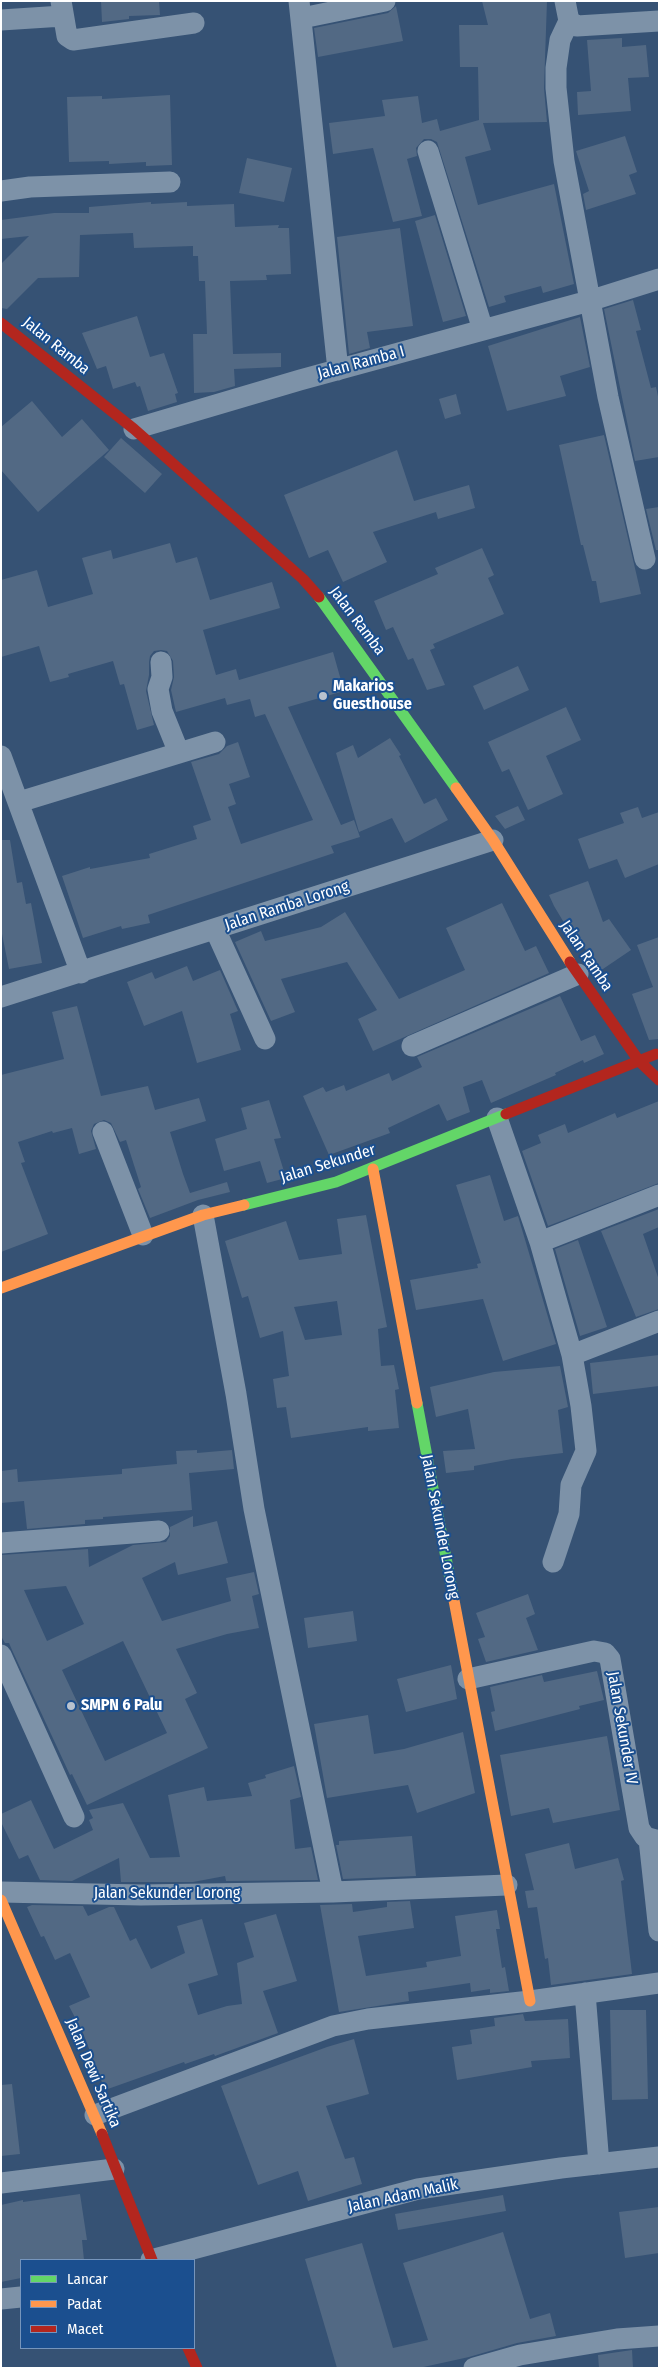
<!DOCTYPE html>
<style>
body{margin:0}
#map{position:relative;width:660px;height:2369px;overflow:hidden;background:#365274;font-family:"Fira Sans Condensed",sans-serif}
canvas{display:block}
.frame{position:absolute;inset:0;border:2px solid #fff;pointer-events:none}
.legend{position:absolute;left:20px;top:2259px;width:175px;height:90px;box-sizing:border-box;background:#1b4f8f;border:1px solid #7695bc;margin:0;padding:6px 9px;list-style:none;font-size:15px;color:#fff}
.legend li{display:flex;align-items:center;gap:10px;height:25px}
.legend b{width:25px;border:1px solid #7695bc}
</style>
<div id="map">
<canvas width="660" height="2369"></canvas>
<div class="frame"></div>
<ul class="legend">
<li><b style="height:6px;background:#63d668"></b>Lancar</li>
<li><b style="height:6px;background:#ff974d"></b>Padat</li>
<li><b style="height:6px;background:#b3261e"></b>Macet</li>
</ul>
</div>
<script>
const context = document.querySelector('canvas').getContext('2d');
context.lineJoin = 'round';
function fillPath(path, color) {
  context.fillStyle = color;
  context.fill(path, 'evenodd');
}
function toPath(rows) {
  const path = new Path2D();
  for (const r of rows) {
    path.moveTo(r[0], r[1]);
    for (let i = 2; i < r.length; i += 2) path.lineTo(r[i], r[i + 1]);
  }
  return path;
}
function trace(path, color, width, dash) {
  context.strokeStyle = color;
  context.lineWidth = width;
  context.lineCap = dash ? 'butt' : 'round';
  context.setLineDash(dash || []);
  context.stroke(path);
}
function write(font, color, halo, rows, align = 'center') {
  context.font = font + ' "Fira Sans Condensed",sans-serif';
  context.lineWidth = 4;
  context.setLineDash([]);
  context.textBaseline = 'middle';
  context.strokeStyle = halo;
  context.fillStyle = color;
  for (const [text, x, y, turn = 0] of rows) {
    context.save();
    context.translate(x, y);
    context.rotate((+turn || 0) * Math.PI / 180);
    context.textAlign = isNaN(turn) ? turn : align;
    if (halo) context.strokeText(text, 0, 0);
    context.fillText(text, 0, 0);
    context.restore();
  }
}
const building = toPath([
 [101,1,159,1,160,15,129,16,129,19,102,22],
 [482,1,547,1,544,88,547,122,483,123,491,150,465,157,478,205,554,184,574,284,543,293,541,286,504,296,506,302,489,307,437,142,431,139,424,139,416,148,417,156,407,159,422,216,393,222,373,148,333,154,329,123,385,116,382,100,418,96,422,123,437,119,440,131,479,120,478,67,460,67,459,25,488,25],
 [396,6,403,41,318,57,314,28,388,13],
 [622,38,622,47,646,45,649,77,628,78,631,111,578,115,577,92,591,91,587,40],
 [170,95,172,165,146,166,146,162,109,164,109,161,69,162,67,97,102,96,102,99],
 [625,136,637,172,629,175,636,194,586,210,583,194,589,191,576,151],
 [247,158,292,168,284,202,239,193],
 [151,202,151,204,187,202,187,206,234,204,235,227,279,225,278,228,289,228,291,274,266,275,267,280,230,281,233,354,281,353,281,367,234,369,235,386,214,392,194,393,193,334,207,334,205,281,199,281,198,256,193,256,193,246,134,248,133,233,80,235,79,277,38,278,7,309,1,308,1,264,29,236,1,239,1,220,54,213,89,213,89,207],
 [435,215,466,316,443,322,415,221],
 [400,228,413,326,367,332,370,348,349,354,337,237],
 [633,300,641,330,636,331,651,388,656,387,659,401,659,457,635,461,604,309],
 [137,316,150,357,164,353,178,393,175,394,177,402,148,411,140,386,137,387,135,382,113,389,106,366,97,369,82,333],
 [580,317,590,367,560,376,566,396,507,411,488,346],
 [456,394,461,414,445,419,439,399],
 [32,401,62,437,82,419,109,450,38,512,1,470,1,427],
 [604,435,641,594,600,603,596,581,592,581,583,545,581,545,559,445],
 [121,438,162,474,145,493,104,457],
 [397,450,414,501,469,485,475,508,438,519,436,512,373,532,387,562,343,582,328,550,309,558,284,495],
 [659,507,659,550,656,550,646,509],
 [170,543,176,563,197,557,210,600,272,582,280,608,203,630,216,675,236,669,239,680,333,652,344,691,288,707,341,825,354,820,360,837,331,846,334,853,148,915,150,923,122,929,121,926,83,938,62,876,90,867,90,869,150,858,149,854,197,839,193,826,211,820,191,762,219,754,227,746,238,742,250,777,229,784,236,804,228,807,241,844,313,820,265,714,255,717,250,699,227,705,225,698,176,712,171,690,174,677,173,661,167,651,161,650,154,651,150,656,149,662,149,675,146,691,154,725,137,730,124,684,120,685,113,661,68,674,69,677,50,682,39,646,1,657,1,580,37,570,48,607,93,594,82,558,111,550,113,559],
 [482,548,494,575,488,578,504,614,433,644,435,648,430,650,445,685,427,690,413,658,408,660,393,627,386,630,374,601,438,574,435,568],
 [518,666,529,690,484,710,473,686],
 [566,707,581,740,546,756,563,794,528,810,509,769,502,772,488,742],
 [390,738,401,755,399,756,424,804,436,798,448,820,405,843,392,818,359,832,336,753,353,745,358,758],
 [518,806,525,820,505,829,495,816],
 [638,807,642,818,659,812,659,864,625,878,617,859,589,869,578,839,624,823,620,813],
 [1,840,10,840,17,883,22,882,26,904,31,903,42,963,9,969,1,929],
 [588,881,603,922,609,919,631,950,600,971,569,925,566,926,554,906,549,895],
 [502,903,525,951,536,946,549,973,373,1051,358,1019,377,1010,347,962,281,979,295,1012,271,1021,235,942,261,931,265,941,321,927,345,912,399,999,465,970,446,928],
 [659,937,659,1039,649,1040,632,994,653,987,637,945],
 [187,966,193,981,220,970,238,1011,230,1014,241,1050,197,1063,182,1011,144,1026,127,982,152,972,155,979],
 [560,996,581,1041,595,1035,604,1054,584,1063,583,1060,555,1073,556,1075,491,1103,482,1080,463,1087,470,1112,447,1121,439,1104,388,1128,390,1133,329,1155,303,1096,323,1087,326,1092,344,1085,346,1091,389,1073,392,1081,422,1067,417,1057],
 [77,1006,101,1096,148,1086,155,1110,199,1098,206,1121,170,1132,183,1174,190,1193,227,1182,230,1192,198,1200,150,1218,138,1189,141,1187,126,1140,120,1142,111,1123,104,1120,94,1124,91,1131,96,1149,79,1154,72,1128,53,1133,52,1131,18,1142,25,1162,21,1163,48,1234,1,1252,1,1075,64,1059,52,1012],
 [269,1100,281,1138,274,1139,286,1178,267,1183,260,1161,224,1171,215,1139,247,1129,241,1108],
 [659,1101,659,1183,548,1226,522,1151,541,1143,538,1135,565,1124,568,1133,615,1113,617,1118],
 [490,1175,504,1221,518,1216,556,1344,503,1361,483,1299,416,1310,410,1280,478,1268,477,1264,481,1263,456,1185],
 [659,1209,659,1227,643,1234,659,1280,659,1309,636,1317,601,1231],
 [366,1215,387,1327,378,1329,381,1366,394,1365,399,1389,395,1390,399,1428,368,1431,368,1427,291,1438,286,1407,277,1408,273,1379,289,1376,283,1331,260,1338,248,1296,242,1298,225,1241,286,1221,299,1260,342,1254,337,1219],
 [337,1301,342,1335,305,1340,294,1307],
 [578,1240,607,1327,580,1336,555,1249],
 [659,1355,659,1386,593,1394,590,1363],
 [560,1366,568,1407,558,1410,563,1453,512,1459,474,1466,474,1470,446,1473,443,1451,475,1449,468,1409,436,1417,430,1387,494,1372],
 [197,1450,197,1453,232,1450,234,1469,189,1473,192,1510,103,1517,103,1519,85,1520,85,1524,27,1529,24,1501,1,1503,1,1471,17,1469,18,1482,122,1474,122,1469,177,1464,176,1451],
 [193,1516,193,1527,217,1521,228,1563,178,1575,175,1562,142,1578,162,1621,231,1601,226,1578,254,1572,259,1594,252,1596,259,1628,227,1634,176,1649,197,1693,185,1699,208,1748,87,1805,72,1774,70,1775,12,1650,9,1643,5,1643,1,1636,1,1555,88,1549,89,1567,133,1545,166,1542,170,1536,170,1527],
 [66,1586,84,1624,47,1641,24,1590],
 [123,1641,167,1733,105,1761,62,1670],
 [528,1594,535,1614,526,1618,538,1650,486,1662,478,1639,485,1637,476,1613],
 [353,1611,357,1641,308,1648,304,1618],
 [451,1665,457,1699,406,1712,397,1679],
 [597,1671,604,1700,579,1706,580,1709,495,1731,491,1712,495,1711,490,1687,542,1675,544,1682],
 [368,1715,374,1754,404,1749,463,1732,475,1793,417,1813,408,1785,327,1798,314,1724],
 [607,1736,620,1810,553,1823,549,1808,511,1816,500,1755],
 [294,1766,301,1797,290,1800,295,1849,311,1847,318,1880,226,1881,225,1876,193,1882,121,1882,119,1858,72,1881,40,1880,28,1855,19,1859,1,1822,1,1814,31,1800,54,1849,93,1830,89,1820,93,1818,89,1810,123,1803,150,1858,180,1857,168,1795,204,1787,207,1801,252,1796,248,1783,266,1778,265,1775],
 [412,1836,416,1876,343,1879,336,1845,339,1845,339,1841],
 [569,1843,575,1869,618,1858,624,1880,621,1881,632,1974,551,1985,548,1958,545,1959,537,1907,528,1908,525,1891,534,1890,525,1854],
 [410,1901,414,1928,358,1936,366,1976,427,1967,426,1962,461,1956,455,1916,497,1910,500,1929,496,1929,502,1968,505,1967,509,1991,490,1993,490,1989,471,1992,470,1983,408,1992,409,2001,339,2012,320,1905,352,1904,353,1912,387,1907,387,1902],
 [32,1905,83,1906,88,1916,109,1907,114,1907,130,1941,136,1938,151,1969,185,1953,177,1926,202,1919,218,1975,188,1984,198,2015,227,2006,242,2004,237,1963,254,1957,244,1923,276,1914,297,1981,263,1991,278,2033,215,2056,214,2054,185,2064,184,2062,105,2090,83,2033,69,2006,90,1997,70,1953,55,1960,44,1936,41,1937,27,1907],
 [610,2010,646,2010,648,2099,612,2100],
 [523,2014,525,2021,568,2019,570,2058,531,2061,532,2067,457,2080,452,2047,472,2044,470,2030,495,2026,494,2018],
 [354,2039,369,2094,326,2106,345,2159,354,2157,362,2184,308,2201,298,2171,258,2185,221,2086,327,2047],
 [12,2084,20,2154,1,2156,1,2085],
 [80,2194,87,2240,82,2240,84,2260,21,2260,21,2278,1,2282,1,2205,23,2200,23,2202],
 [503,2195,506,2211,398,2230,395,2214],
 [659,2207,659,2253,625,2258,619,2212],
 [503,2232,530,2319,550,2313,556,2336,517,2343,469,2357,419,2368,337,2368,305,2259,362,2243,393,2348,428,2340,403,2263],
 [632,2350,633,2368,599,2368,598,2355]
]);
const street = toPath([
 [61,1,67,36,73,40,194,23],
 [299,1,338,370],
 [565,1,569,21,577,26,659,21],
 [302,18,385,1],
 [1,20,63,16],
 [569,21,560,40,556,68,556,88,564,161,608,397,645,559],
 [428,151,483,330],
 [1,191,30,187,170,182],
 [134,429,300,380,589,301,659,279],
 [161,662,162,677,158,689,162,711,179,753],
 [1,756,81,973],
 [19,802,215,742],
 [215,929,265,1039],
 [1,997,493,840],
 [412,1046,578,974],
 [497,1118,540,1242,572,1355,581,1406,586,1451,571,1485,569,1514,553,1562],
 [103,1132,143,1235],
 [203,1215,236,1394,254,1509,333,1892],
 [540,1242,659,1195],
 [572,1355,659,1321],
 [1,1543,159,1531],
 [1,1655,74,1817],
 [468,1679,594,1651,605,1653,610,1659,639,1828,645,1837,659,1841],
 [649,1839,659,1931],
 [1,1892,141,1895,333,1892,507,1885],
 [585,1993,599,2164],
 [95,2115,333,2026,368,2019,530,2001,659,1983],
 [1,2183,114,2169],
 [151,2260,418,2189,561,2168,659,2157],
 [1,2299,21,2297],
 [474,2368,520,2355,617,2339,659,2336]
]);
const fast = toPath([
 [319,597,456,788],
 [244,1205,336,1182,506,1114],
 [417,1403,453,1595]
]);
const slow = toPath([
 [456,788,493,840,570,962],
 [373,1169,417,1403],
 [1,1288,203,1215,244,1205],
 [453,1595,530,2001],
 [1,1900,102,2134]
]);
const jam = toPath([
 [1,323,134,429,303,579,319,597],
 [570,962,639,1061,659,1080],
 [506,1114,656,1054],
 [102,2134,152,2260],
 [188,2348,197,2368]
]);
const markers = [
 [323,696,5,"#b9c2ce"],
 [71,1706,5,"#b9c2ce"]
];
const streetNames = [
 ["Jalan Ramba",56,346,39],
 ["Jalan Ramba I",361,363,-15],
 ["Jalan Ramba",357,621,53],
 ["Jalan Ramba Lorong",287,906,-18],
 ["Jalan Ramba",586,956,56],
 ["Jalan Sekunder",328,1164,-17],
 ["Jalan Sekunder Lorong",440,1527,79],
 ["Jalan Sekunder IV",622,1728,80],
 ["Jalan Sekunder Lorong",167,1894],
 ["Jalan Dewi Sartika",93,2073,67],
 ["Jalan Adam Malik",403,2196,-12]
];
const poiNames = [
 ["Makarios",333,687],
 ["Guesthouse",333,705],
 ["SMPN 6 Palu",81,1706]
];
fillPath(building, '#526984');
trace(street, '#7d92a8', 21);
trace(fast, '#63d668', 11);
trace(slow, '#ff974d', 11);
trace(jam, '#b3261e', 11);
for (const [x, y, r, color] of markers) {
  const dot = new Path2D();
  dot.arc(x, y, r, 0, 2 * Math.PI);
  context.fillStyle = color;
  context.fill(dot);
  trace(dot, '#1b4f8f', 2);
}
write('16px', '#fff', '#1b4f8f', streetNames);
write('bold 16px', '#fff', '#1b4f8f', poiNames, 'left');
</script>
